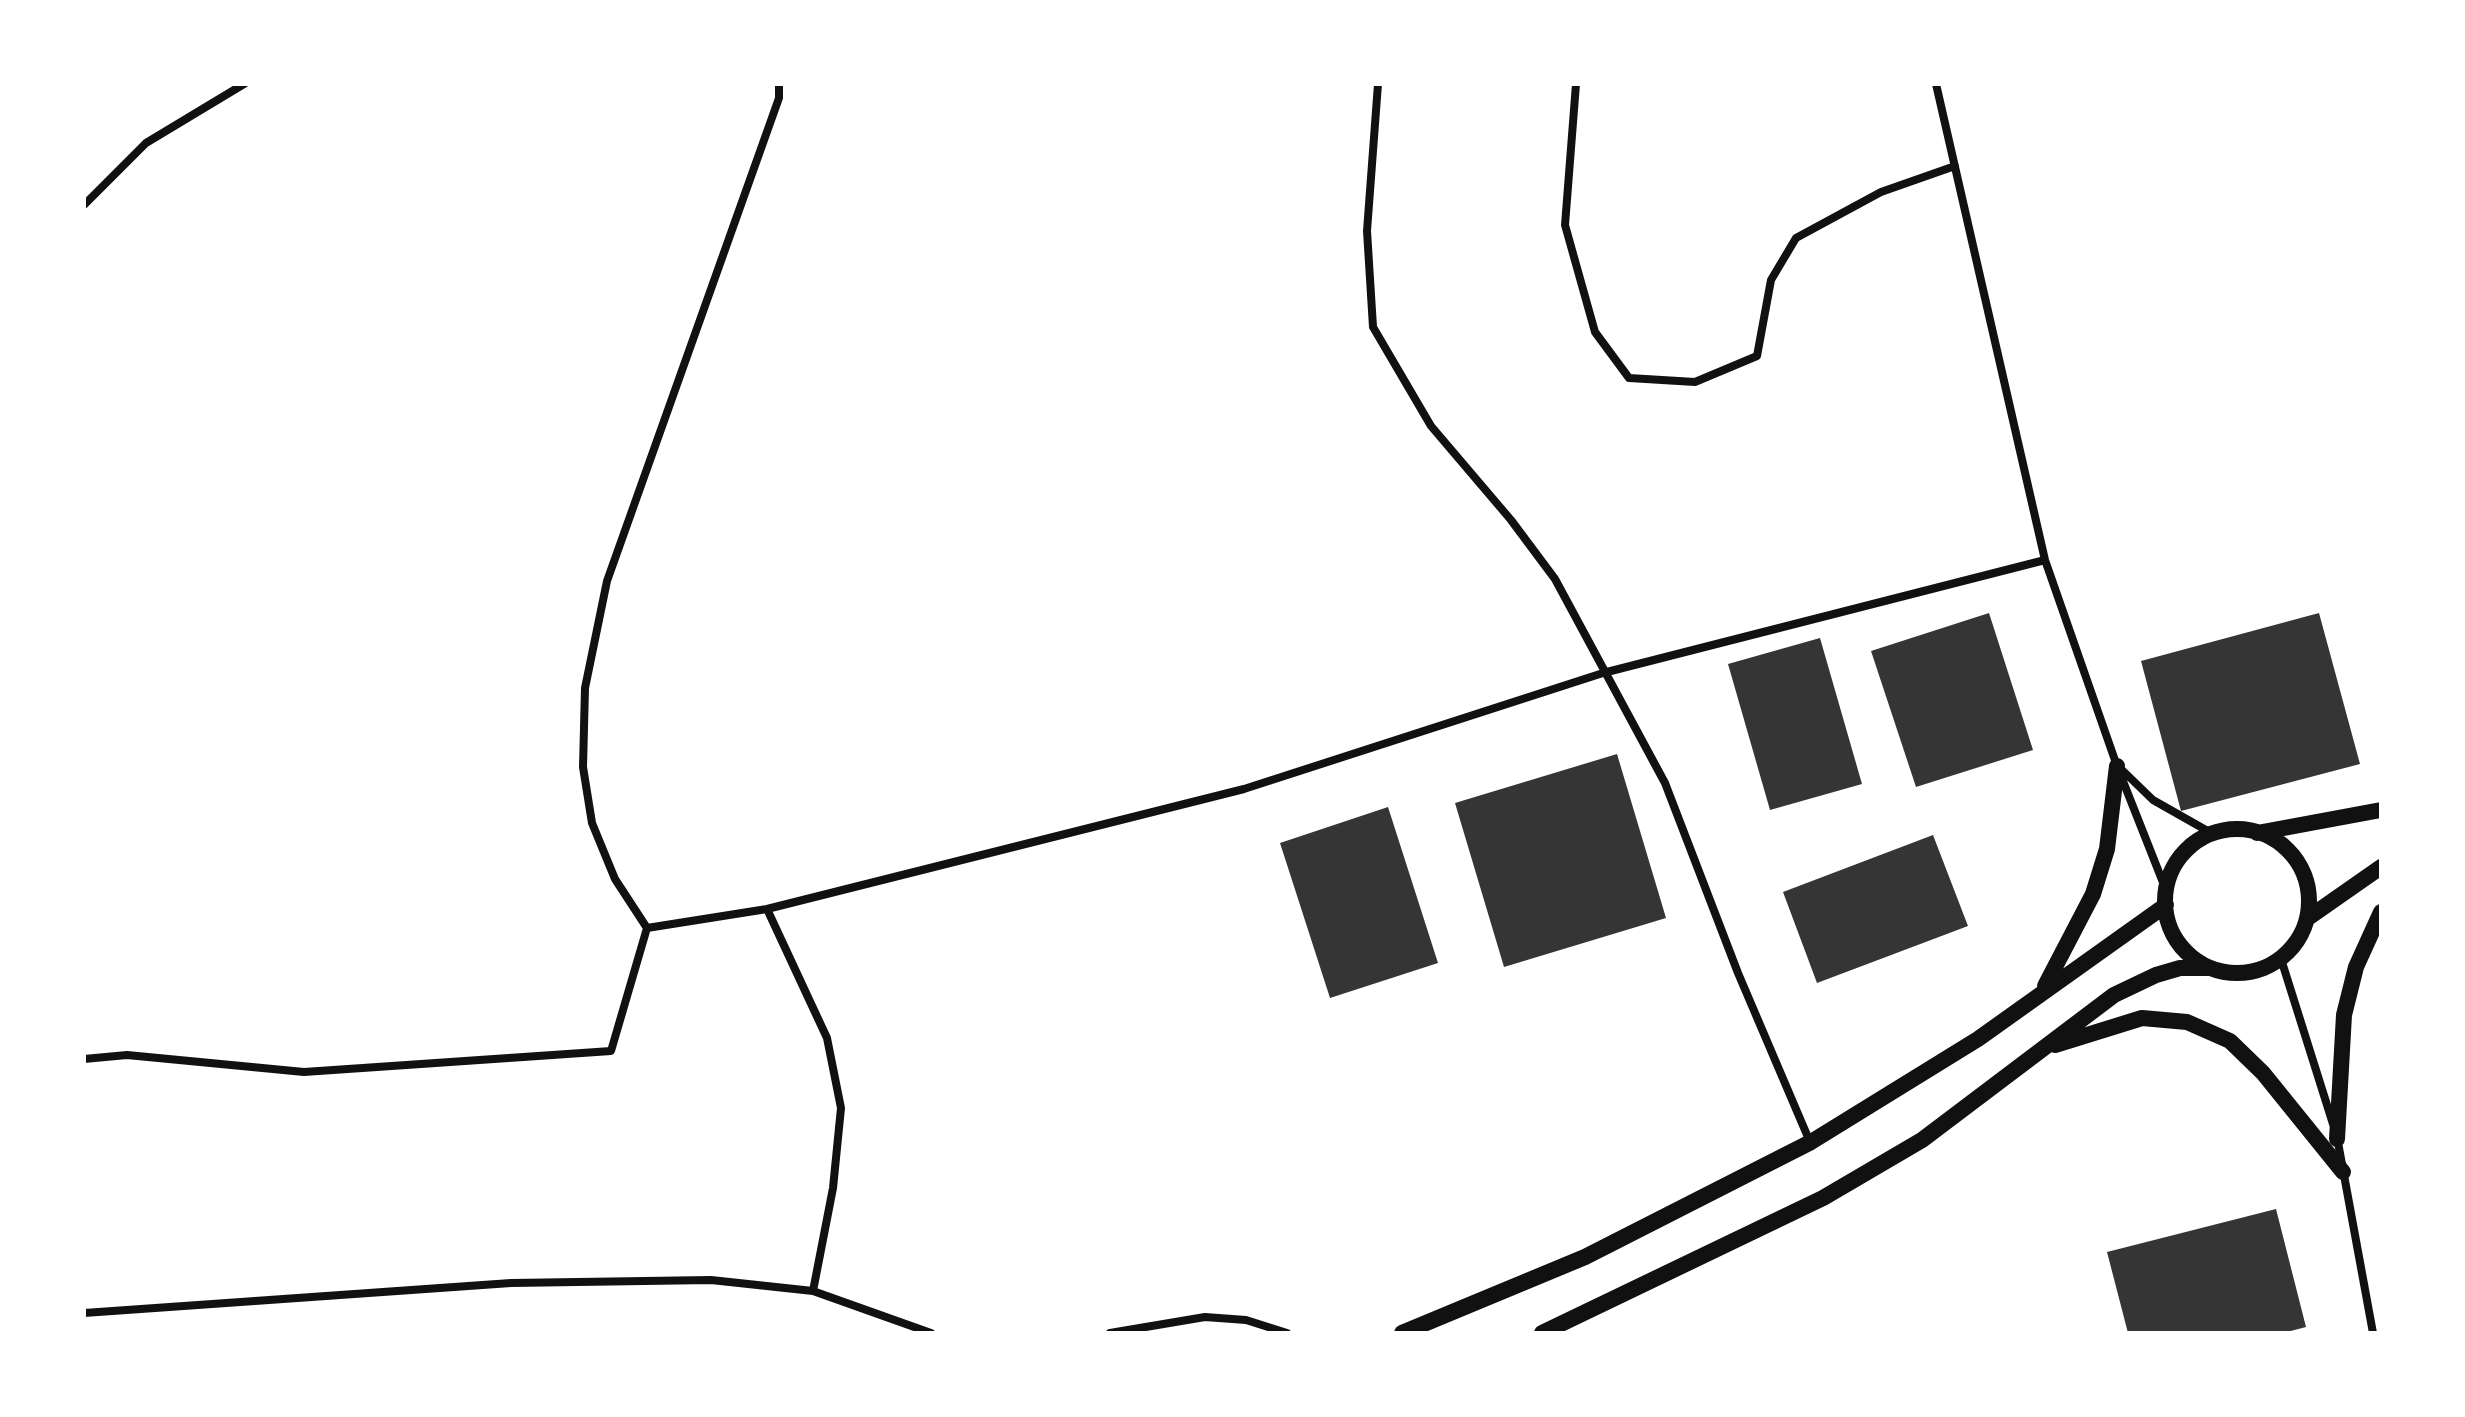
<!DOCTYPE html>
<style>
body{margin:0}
#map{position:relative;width:2465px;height:1417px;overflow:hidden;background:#fff;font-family:Ubuntu,sans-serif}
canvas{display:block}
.frame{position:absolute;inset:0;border:86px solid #fff;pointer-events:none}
</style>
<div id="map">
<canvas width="2465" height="1417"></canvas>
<div class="frame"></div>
</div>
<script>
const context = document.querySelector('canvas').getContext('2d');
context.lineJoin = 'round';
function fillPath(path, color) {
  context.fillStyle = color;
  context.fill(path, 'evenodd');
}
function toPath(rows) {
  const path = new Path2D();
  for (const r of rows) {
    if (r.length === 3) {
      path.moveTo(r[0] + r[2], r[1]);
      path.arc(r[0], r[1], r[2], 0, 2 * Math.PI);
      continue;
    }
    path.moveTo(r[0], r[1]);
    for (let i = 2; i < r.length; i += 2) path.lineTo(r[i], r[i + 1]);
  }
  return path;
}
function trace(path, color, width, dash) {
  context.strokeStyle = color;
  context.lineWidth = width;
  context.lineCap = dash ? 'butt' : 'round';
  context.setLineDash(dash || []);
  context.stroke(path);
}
const building = toPath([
 [1989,613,2033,750,1916,787,1871,651],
 [2319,613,2360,764,2181,811,2141,661],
 [1820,638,1862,784,1770,810,1728,664],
 [1617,754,1666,918,1504,967,1455,803],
 [1388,807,1438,963,1330,998,1280,843],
 [1933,835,1968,926,1817,983,1783,892],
 [2276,1209,2306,1327,2283,1333,2128,1333,2107,1252]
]);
const minor = toPath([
 [1378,84,1367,231,1373,327,1431,426,1511,520,1555,579,1665,783,1738,973,1810,1142],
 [1576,84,1565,225,1595,332,1629,378,1695,382,1757,356,1771,280,1796,238,1881,192,1955,166],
 [1936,84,2045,560,2117,766,2166,890],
 [84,205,146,143,244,84],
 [2121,769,2153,800,2213,834],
 [767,909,827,1038,841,1108,833,1188,813,1291],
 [647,928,767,909,1244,789,1603,673,2045,560],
 [2281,959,2333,1124],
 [84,1059,127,1055,304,1072,611,1051,647,928,615,879,592,823,583,767,585,688,607,581,779,98,779,84],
 [2337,1137,2373,1333],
 [84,1313,511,1283,711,1280,813,1291,931,1333],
 [1110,1333,1205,1317,1246,1320,1287,1333]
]);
const secondary = toPath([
 [2237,901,72],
 [2257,833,2381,810],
 [2308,918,2381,867],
 [2045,986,2093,894,2107,849,2117,766],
 [2055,1045,2142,1018,2187,1022,2230,1041,2263,1073,2343,1172],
 [2337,1139,2344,1015,2356,967,2381,912],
 [1402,1333,1585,1257,1811,1142,1978,1039,2166,905],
 [1542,1333,1823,1198,1922,1140,2114,995,2156,975,2180,968,2209,968]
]);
fillPath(building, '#353535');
trace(minor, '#111', 8);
trace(secondary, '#111', 16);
</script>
